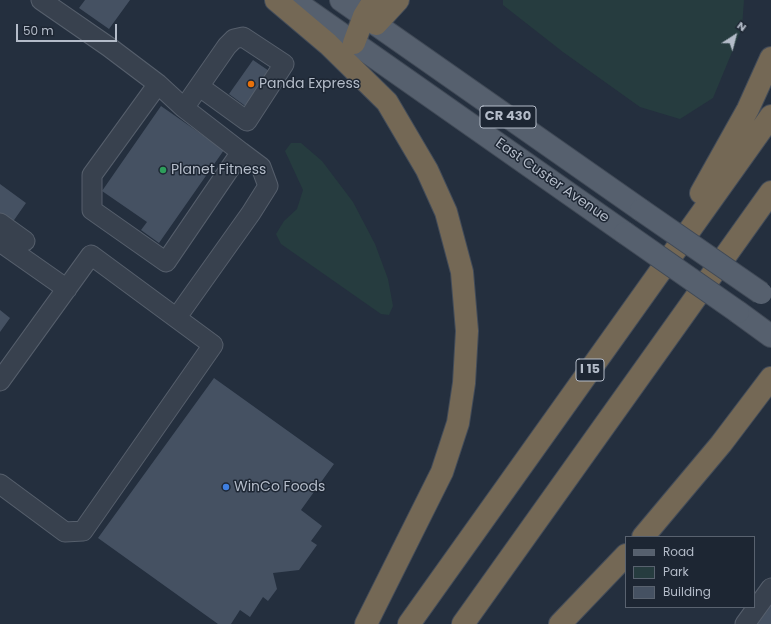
<!DOCTYPE html>
<style>
body{margin:0}
#map{position:relative;width:771px;height:624px;overflow:hidden;background:#242f3e;font-family:Poppins,sans-serif}
canvas{display:block}
.legend{position:absolute;left:625px;top:536px;width:130px;height:72px;box-sizing:border-box;background:#1d2633;border:1px solid #59626f;margin:0;padding:5px 7px;list-style:none;font-size:12px;color:#b4bcc9}
.legend li{display:flex;align-items:center;gap:8px;height:20px}
.legend b{width:20px;border:1px solid #59626f}
.north{position:absolute;left:715px;top:16px;width:40px;height:40px;-webkit-text-stroke:3px #1d2633;paint-order:stroke;rotate:36deg;font-size:11px;font-weight:700;line-height:16px;text-align:center;color:#b4bcc9}
.north::after{content:'';display:block;margin:auto;width:14px;height:18px;background:#b4bcc9;clip-path:polygon(50% 0,100% 100%,50% 72%,0 100%)}
.scale{position:absolute;left:16px;top:24px;width:101px;height:18px;box-sizing:border-box;border:2px solid #b4bcc9;border-top:0;padding-left:5px;font-size:12px;line-height:14px;white-space:nowrap;color:#b4bcc9;-webkit-text-stroke:3px #1d2633;paint-order:stroke}
</style>
<div id="map">
<canvas width="771" height="624"></canvas>
<ul class="legend">
<li><b style="height:5px;background:#56606e"></b>Road</li>
<li><b style="height:11px;background:#263c3f"></b>Park</li>
<li><b style="height:11px;background:#455162"></b>Building</li>
</ul>
<div class="north">N</div>
<div class="scale">50 m</div>
</div>
<script>
const context = document.querySelector('canvas').getContext('2d');
context.lineJoin = 'round';
function fillPath(path, color) {
  context.fillStyle = color;
  context.fill(path, 'evenodd');
}
function toPath(rows) {
  const path = new Path2D();
  for (const r of rows) {
    path.moveTo(r[0], r[1]);
    for (let i = 2; i < r.length; i += 2) path.lineTo(r[i], r[i + 1]);
  }
  return path;
}
function trace(path, color, width, dash) {
  context.strokeStyle = color;
  context.lineWidth = width;
  context.lineCap = dash ? 'butt' : 'round';
  context.setLineDash(dash || []);
  context.stroke(path);
}
function write(font, color, halo, rows, align = 'center') {
  context.font = font + ' Poppins,sans-serif';
  context.lineWidth = 3;
  context.setLineDash([]);
  context.textBaseline = 'middle';
  context.strokeStyle = halo;
  context.fillStyle = color;
  for (const [text, x, y, turn = 0] of rows) {
    context.save();
    context.translate(x, y);
    context.rotate((+turn || 0) * Math.PI / 180);
    context.textAlign = isNaN(turn) ? turn : align;
    if (halo) context.strokeText(text, 0, 0);
    context.fillText(text, 0, 0);
    context.restore();
  }
}
const green = toPath([
 [503,0,744,0,742,28,713,98,680,119,640,107,563,52,503,5],
 [291,143,301,143,322,161,353,202,375,244,388,279,393,306,389,315,381,314,281,244,276,234,284,221,297,209,303,190,285,151]
]);
const building = toPath([
 [85,0,130,0,109,29,79,8],
 [253,60,272,73,248,108,229,94],
 [161,106,224,150,159,243,141,230,147,222,102,191],
 [0,184,26,203,12,223,0,215],
 [0,310,10,318,0,332],
 [214,378,334,464,301,510,322,526,311,541,317,545,299,570,273,573,277,589,268,601,263,597,250,617,240,610,231,624,218,624,98,538],
 [771,600,771,624,754,624]
]);
const minor = toPath([
 [41,0,109,47,158,84,184,108,227,46,234,39,243,37,284,64,247,121,200,87],
 [158,84,92,175,92,210,166,262,241,152,184,108],
 [0,223,25,241],
 [0,242,67,289],
 [177,317,251,213,268,186,261,167,241,152],
 [0,381,91,255,213,345,83,531,65,532,0,484],
 [745,624,771,588]
]);
const major = toPath([
 [293,0,625,233],
 [341,0,641,210],
 [738,312,771,336]
]);
const highway = toPath([
 [276,0,328,44,387,102,427,170,446,212,462,272,467,331,464,383,458,423,442,472,366,624],
 [376,24,398,0],
 [354,43,364,16,374,0],
 [701,193,748,109,771,58],
 [643,537,721,444,771,378],
 [409,624,771,116],
 [463,624,771,192],
 [560,624,626,555]
]);
const majorBridge = toPath([
 [641,210,761,293],
 [625,233,738,312]
]);
const markers = [
 [251,84,4,"#e8710a"],
 [163,170,4,"#2e9e5b"],
 [226,487,4,"#3f7fe0"]
];
const shields = [
 [508,117,56],
 [590,370,28]
];
const shieldNames = [
 ["CR 430",508,117],
 ["I 15",590,370]
];
const poiNames = [
 ["Panda Express",259,84],
 ["Planet Fitness",171,170],
 ["WinCo Foods",234,487]
];
const streetNames = [
 ["East Custer Avenue",552,181,35]
];
fillPath(green, '#263c3f');
fillPath(building, '#455162');
trace(minor, '#565f6c', 21);
trace(major, '#414a57', 24);
trace(highway, '#434c59', 24);
trace(minor, '#38414e', 19);
trace(major, '#56606e', 22);
trace(highway, '#746855', 22);
trace(majorBridge, '#414a57', 24, []);
trace(majorBridge, '#56606e', 22);
for (const [x, y, r, color] of markers) {
  const dot = new Path2D();
  dot.arc(x, y, r, 0, 2 * Math.PI);
  context.fillStyle = color;
  context.fill(dot);
  trace(dot, '#1d2633', 1.5);
}
for (const [x, y, w] of shields) {
  const box = new Path2D();
  box.roundRect(x - w / 2, y - 11, w, 22, 3);
  context.fillStyle = '#1d2633';
  context.fill(box);
  trace(box, '#b4bcc9', 1);
}
write('bold 13px', '#b4bcc9', null, shieldNames);
write('14px', '#b4bcc9', '#1d2633', poiNames, 'left');
write('14px', '#b4bcc9', '#1d2633', streetNames);
</script>
